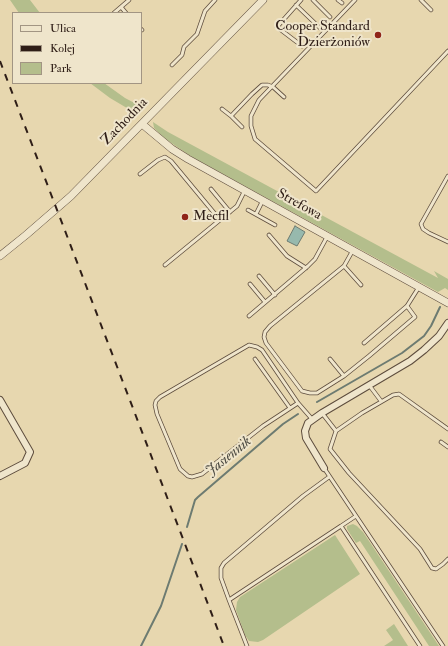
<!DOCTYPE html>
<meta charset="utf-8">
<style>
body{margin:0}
#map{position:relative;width:448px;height:646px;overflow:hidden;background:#e7d7af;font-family:"IM FELL Double Pica",serif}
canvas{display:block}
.legend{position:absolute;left:12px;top:12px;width:130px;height:72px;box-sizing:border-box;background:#efe5cb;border:1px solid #a29583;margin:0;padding:5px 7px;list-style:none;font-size:12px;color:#2f1e17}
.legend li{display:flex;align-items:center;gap:8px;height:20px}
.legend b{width:20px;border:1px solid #a29583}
</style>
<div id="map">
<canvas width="448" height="646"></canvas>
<ul class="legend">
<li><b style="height:5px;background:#efe5cb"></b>Ulica</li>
<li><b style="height:5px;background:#2f1e17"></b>Kolej</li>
<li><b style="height:11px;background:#b4be8c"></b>Park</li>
</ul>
</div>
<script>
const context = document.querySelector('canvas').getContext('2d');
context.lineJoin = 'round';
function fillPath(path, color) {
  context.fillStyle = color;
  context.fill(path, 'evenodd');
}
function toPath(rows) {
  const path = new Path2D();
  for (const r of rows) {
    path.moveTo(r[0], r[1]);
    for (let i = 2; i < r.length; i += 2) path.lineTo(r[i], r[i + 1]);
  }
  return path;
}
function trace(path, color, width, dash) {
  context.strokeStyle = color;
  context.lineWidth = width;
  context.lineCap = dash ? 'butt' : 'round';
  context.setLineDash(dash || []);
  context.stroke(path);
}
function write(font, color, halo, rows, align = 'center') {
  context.font = font + ' "IM FELL Double Pica",serif';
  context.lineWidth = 4;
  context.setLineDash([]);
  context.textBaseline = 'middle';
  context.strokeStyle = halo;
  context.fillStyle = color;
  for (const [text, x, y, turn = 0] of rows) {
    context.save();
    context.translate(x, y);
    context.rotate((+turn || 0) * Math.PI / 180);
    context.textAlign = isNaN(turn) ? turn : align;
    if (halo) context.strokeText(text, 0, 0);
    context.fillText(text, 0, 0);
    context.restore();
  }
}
const green = toPath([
 [10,0,30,0,40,13,19,13],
 [90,83,104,83,125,98,144,108,137,114,110,98],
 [153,122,168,132,438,278,434,271,448,279,448,290,445,288,438,292,192,157,164,138,154,128],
 [353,524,357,526,363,532,439,646,429,646,360,541,356,543,347,529,347,526],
 [335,535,360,574,263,640,258,642,249,641,245,635,236,610,237,602,240,597],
 [394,624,408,646,384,646,393,640,386,630]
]);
const water = toPath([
 [295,226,305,232,297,246,287,241,295,226]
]);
const stream = toPath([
 [317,402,402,353,424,336,431,326,440,307],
 [187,527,195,500,198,497,283,424,298,414],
 [141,646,161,606,182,544]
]);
const service = toPath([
 [301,0,277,27,302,46],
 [313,0,330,17],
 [338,0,342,3],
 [355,0,259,100,251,116,251,126,255,139,316,191,448,51],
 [421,0,431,10],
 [296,5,320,28],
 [121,7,126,13],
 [114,13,129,0],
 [141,29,142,30],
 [172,65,182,55,184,47,197,34,205,11,215,0],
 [222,109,231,116],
 [242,127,231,116,252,94,262,85,268,85,273,87,284,97],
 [140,174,158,160,165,157,171,161,220,220],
 [448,176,421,224,423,229,429,233,448,242],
 [211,189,230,212],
 [248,210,275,225],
 [256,214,263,200],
 [269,235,287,256,306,268],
 [353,250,344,266,270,326,265,332,264,337,266,343,302,391,310,393,317,393,344,376,369,356,415,317,407,306],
 [165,265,237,206,245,190],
 [344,266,361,285],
 [259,276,275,295],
 [250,284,265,302],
 [249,316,308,266,315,259,327,237],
 [364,343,407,306,419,287],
 [255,359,290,408],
 [330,359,344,376],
 [369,385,381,401],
 [298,403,263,426,202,474,192,477,188,476,180,469,157,414,155,405,156,401,160,397,249,345,257,347,262,350,298,403,312,419],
 [322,413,336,431],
 [448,429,399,394,393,395,362,413,336,431,330,449,349,473,420,549,432,568,436,569,443,564,448,559],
 [441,442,448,447],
 [324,468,443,646],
 [356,516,341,526,420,646],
 [229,600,221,578,221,568,224,563,303,496,329,477],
 [247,646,229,600,341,526]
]);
const minor = toPath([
 [0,400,30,452,25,463,0,476],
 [324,468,306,438,305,431,308,423,322,413,410,361,424,350,439,336,448,323]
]);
const tertiary = toPath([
 [142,124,172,149,188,159,448,303],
 [0,256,26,235,71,196,263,0]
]);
const rail = toPath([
 [0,61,224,646]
]);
const markers = [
 [378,35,4,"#8f2418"],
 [185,217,4,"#8f2418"]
];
const poiNames = [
 ["Cooper Standard",370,27],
 ["Dzierżoniów",370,43],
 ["Mecfil",193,217,"left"]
];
const streetNames = [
 ["Zachodnia",125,122,-46],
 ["Strefowa",299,205,29]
];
const waterNames = [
 ["Jasiennik",229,457,-39]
];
fillPath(green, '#b4be8c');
fillPath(water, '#97b9ad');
trace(water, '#6d7b71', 1);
trace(stream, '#6d7b71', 2);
trace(service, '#5d4c3d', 4.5);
trace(minor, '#5d4c3d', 8);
trace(tertiary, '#5d4c3d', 8);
trace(service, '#efe5cb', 3);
trace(minor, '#efe5cb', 6);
trace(tertiary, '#efe5cb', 7);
trace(rail, '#2f1e17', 2, [7, 7]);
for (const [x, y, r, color] of markers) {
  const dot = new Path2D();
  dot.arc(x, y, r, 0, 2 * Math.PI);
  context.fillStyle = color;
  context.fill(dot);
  trace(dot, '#efe5cb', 1.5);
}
write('14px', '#2f1e17', '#efe5cb', poiNames, 'right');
write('14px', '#2f1e17', '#efe5cb', streetNames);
write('italic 15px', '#4e4c44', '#efe5cb', waterNames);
</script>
